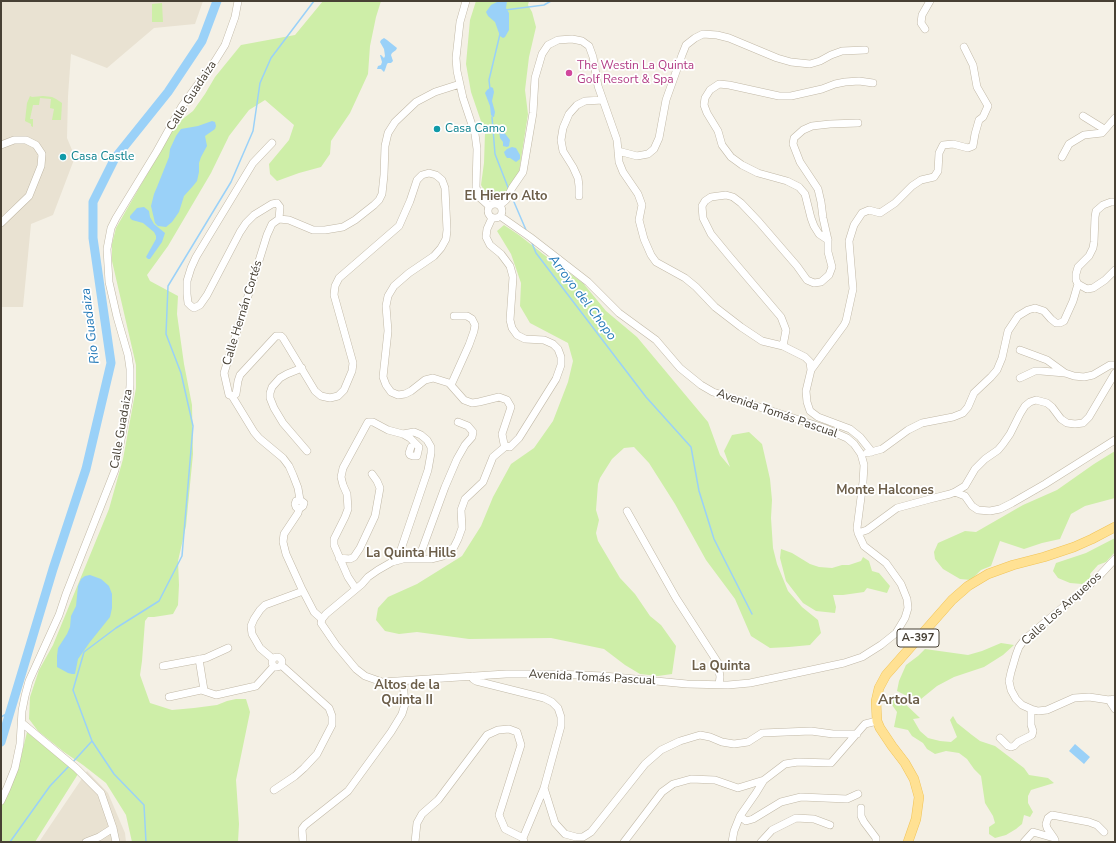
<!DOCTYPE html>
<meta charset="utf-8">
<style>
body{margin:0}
#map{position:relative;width:1116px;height:843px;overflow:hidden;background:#f4f0e5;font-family:"Nunito Sans",sans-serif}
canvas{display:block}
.frame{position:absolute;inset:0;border:2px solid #474034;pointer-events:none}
</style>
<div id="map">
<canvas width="1116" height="843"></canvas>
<div class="frame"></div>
</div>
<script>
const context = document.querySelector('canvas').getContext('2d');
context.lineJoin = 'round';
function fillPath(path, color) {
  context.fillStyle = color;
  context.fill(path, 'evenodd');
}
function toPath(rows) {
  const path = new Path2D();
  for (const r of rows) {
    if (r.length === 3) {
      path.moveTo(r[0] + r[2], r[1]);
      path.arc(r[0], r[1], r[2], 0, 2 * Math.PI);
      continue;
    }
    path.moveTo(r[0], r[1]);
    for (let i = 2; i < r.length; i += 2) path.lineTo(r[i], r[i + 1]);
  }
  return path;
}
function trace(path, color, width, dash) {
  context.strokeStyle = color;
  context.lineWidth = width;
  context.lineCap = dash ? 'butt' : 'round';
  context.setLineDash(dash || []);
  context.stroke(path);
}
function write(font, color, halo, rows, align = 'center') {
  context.font = font + ' "Nunito Sans",sans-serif';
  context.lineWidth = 3.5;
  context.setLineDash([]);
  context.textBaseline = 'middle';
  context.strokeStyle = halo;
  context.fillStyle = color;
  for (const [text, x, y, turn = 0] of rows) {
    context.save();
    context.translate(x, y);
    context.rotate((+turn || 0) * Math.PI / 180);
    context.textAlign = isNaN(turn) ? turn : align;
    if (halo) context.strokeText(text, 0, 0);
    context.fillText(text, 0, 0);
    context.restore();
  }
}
const residential = toPath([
 [1,1,203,1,195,24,154,28,107,68,71,54,68,96,67,138,75,157,53,215,31,224,23,307,1,307],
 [87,771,108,793,125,833,126,842,39,842]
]);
const green = toPath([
 [323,1,381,1,376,17,370,46,368,74,350,113,331,141,330,154,321,167,299,173,277,181,270,174,269,164,289,140,294,125,265,100,249,110,229,136,211,173,168,246,147,275,150,281,178,296,177,314,184,364,192,405,193,454,186,526,178,561,179,585,178,605,173,614,154,617,148,617,145,621,142,661,140,675,150,703,172,710,194,708,217,705,227,701,236,699,246,699,250,712,236,780,239,824,238,842,132,842,126,815,106,783,83,765,64,752,38,731,29,719,30,697,39,670,53,645,109,509,123,459,136,388,136,365,112,261,112,244,116,228,176,124,193,111,205,94,215,77,241,45,295,35],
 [476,1,529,1,528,5,532,12,536,27,529,57,525,90,528,114,519,172,504,195,496,201,488,197,481,185,484,163,485,133,471,92,466,64,470,20],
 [162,3,163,22,152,22,152,4],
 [30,96,32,97,43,96,52,97,56,99,62,103,61,120,52,120,54,109,50,108,51,99,40,98,39,105,33,105,30,119,33,119,33,127,31,126,31,124,25,121,27,103],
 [504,225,519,235,543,254,583,283,606,311,637,337,708,422,720,455,730,467,724,451,732,435,749,432,762,444,770,479,772,500,771,518,773,548,777,564,788,591,802,607,818,620,821,633,810,645,789,647,770,648,751,636,735,599,706,560,675,504,649,463,634,447,624,448,612,459,600,478,598,484,596,510,599,520,596,533,598,541,620,578,635,594,650,616,661,625,676,646,672,674,658,676,640,674,625,665,604,649,551,638,469,639,417,632,399,634,385,631,376,620,378,608,388,597,417,584,462,556,481,526,493,497,511,464,534,448,553,421,568,382,573,361,568,343,530,323,520,306,521,283,511,254,497,231],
 [1115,451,1115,498,1085,506,1071,514,1060,539,1042,543,1024,549,1000,541,991,566,981,570,971,580,960,579,943,569,935,559,934,552,938,543,965,531,976,532,1023,505,1057,490,1094,464],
 [1115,538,1115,552,1106,562,1098,565,1090,574,1091,578,1082,584,1070,583,1058,578,1053,571,1056,563,1086,553],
 [781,549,792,553,810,564,819,567,832,568,842,565,849,565,861,561,863,557,869,561,872,571,879,573,890,586,887,593,867,588,864,592,843,595,833,595,836,607,835,613,816,611,803,603,786,581,780,558],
 [1001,643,1014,645,1003,655,984,667,954,677,937,686,921,699,905,695,897,691,899,681,906,665,918,656,925,649,968,655,982,651],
 [889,697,900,699,920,718,913,719,920,731,928,738,940,741,951,742,957,737,950,720,953,716,957,723,972,735,980,741,995,746,1024,768,1029,775,1048,778,1054,783,1031,790,1028,796,1028,803,1033,812,1030,817,1024,815,1022,824,1016,829,1006,835,995,838,989,834,989,827,995,823,993,816,985,803,981,776,974,769,967,759,959,753,946,751,935,754,927,749,923,743,912,736,908,730,894,727,897,712,892,705],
 [27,732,78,774,35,842,1,842,1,807,19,765]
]);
const water = toPath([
 [499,1,507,1,506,8,509,13,509,30,505,37,503,38,500,36,495,22,488,16,486,12,491,5],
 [384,38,387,40,397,48,396,50,392,53,391,55,393,61,391,63,388,63,387,64,385,70,384,72,381,69,377,69,378,66,381,65,382,62,380,55,381,55,384,58,385,56,384,49,380,42,381,40],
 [491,87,493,88,494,92,492,101,495,112,494,117,493,117,491,115,490,106,485,93,487,90],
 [212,121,215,122,216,126,215,129,205,136,207,146,201,157,199,163,199,172,197,181,193,186,184,196,179,212,172,222,166,227,158,226,155,223,151,206,154,194,157,187,169,157,170,149,176,136,181,129,198,126],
 [500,128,503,131,510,140,509,146,507,147,503,146,503,142,500,138,499,131,499,129],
 [512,147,516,148,520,155,520,159,516,162,510,158,507,158,505,155,504,152,507,149],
 [144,207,149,211,150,217,154,224,165,233,162,242,150,259,148,259,146,257,156,239,156,236,154,232,143,223,132,220,130,218,130,216,137,208],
 [90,575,101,579,109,586,112,594,112,608,110,617,90,642,78,659,75,674,72,674,68,673,57,667,57,656,58,648,67,634,70,627,71,616,76,606,78,586,81,579,85,576],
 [1075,744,1090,757,1084,764,1069,751]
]);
const stream = toPath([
 [505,11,505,10,544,5,551,1],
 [490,89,489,80,500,34],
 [492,117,495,154,509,190],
 [511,195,526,230],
 [532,243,536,253,646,397,691,447,699,491,714,539,752,614],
 [1,717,10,712],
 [92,741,114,774,144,805,146,842],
 [72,763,92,741,73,690,84,652,116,628,159,601,182,556,193,426,181,373,166,334,168,286,231,182,253,131,260,83,271,58,314,1],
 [10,842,50,786,70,765]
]);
const river = toPath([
 [1,742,53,569,86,469,111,363,93,238,93,202,115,158,168,92,202,41,217,1]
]);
const minor = toPath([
 [466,1,460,22,456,58,457,71,463,98,475,134,477,149,476,187,479,197,489,206],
 [925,29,921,23,922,15,930,1],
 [460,84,435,92,416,102,395,122,388,133,385,146,384,175,382,194,379,200,374,205,355,220,343,227,325,230,313,230,289,220,279,219,272,224,267,235,224,373,229,395,232,396,236,394,238,381,240,375,276,336,281,336,283,338,315,391,321,396,330,398,338,396,344,390,352,371,353,363,334,295,335,286,339,278,399,226,410,201,417,180,422,175,429,173,436,175,442,180,445,188,447,230,446,239,441,248,434,256,409,273,394,286,388,296,386,306,388,331,383,377,386,385,391,392,398,395,405,394,411,391,425,380,433,378,449,383,464,400,472,403,479,402,499,397,507,400,511,407,502,434,504,444,506,446,510,447,519,438,556,379,561,365,561,357,558,349,553,344,544,340,525,339,517,335,512,328,510,320,513,277,510,266,501,254,490,245,486,237,487,229,492,218],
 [1083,116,1104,129],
 [272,143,253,163,196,257,191,268,187,281,187,294,188,303,191,306,194,308,200,305,207,295,240,232,246,223,254,215,272,204,277,203,280,207,279,219],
 [1,145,14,140,26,140,36,145,42,154,41,166,29,196,1,223],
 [618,151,637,156,648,154,654,149,659,138,666,100,682,55,686,45,695,38,703,34,717,35,729,38,777,58,791,62,810,64,820,61,831,55,842,51,865,50],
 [1062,157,1069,144,1084,135,1102,133,1115,118],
 [579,196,579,186,578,178,573,167,563,151,561,140,563,128,569,114,577,105,585,101,603,100],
 [1115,202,1111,202,1103,205,1096,211,1095,217,1094,242,1093,248,1089,256,1078,267,1076,274,1076,280,1078,284,1087,289,1093,288,1105,280,1115,270],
 [495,211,7],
 [500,205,506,200,512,188,523,172,533,113,535,78,542,54,548,45,558,40,572,39,582,41,589,46,593,57,598,86,617,140,619,162,623,172,638,194,642,205,639,220,644,239,651,255,656,262,685,278,696,287,715,307,741,327,762,341,783,346,805,357,810,362,811,370,806,391,807,402,810,411,818,417,850,429,860,437,872,452],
 [500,216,530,237,588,282,619,313,656,340,680,368,701,385,713,392,824,428,847,438,854,444,861,454,864,465,863,482,857,528,858,533,864,546,886,563,901,584,907,599,908,608,905,618,896,633,881,645,862,657,844,663,750,683,728,685,687,684,604,676,556,674,506,674,382,682,365,676,356,669,336,645,321,623,322,619,326,614,362,584,368,577,378,570,392,562,403,559,431,559,443,556,454,547,458,539,462,528,461,510,465,499,483,482,493,457,506,446],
 [828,240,819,234,814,226,811,218,805,194,799,187,787,181,758,173,742,165,731,157,722,145,718,131,707,113,704,105,705,98,710,90,719,84,729,85,779,96,791,96,822,89,835,84,845,82,859,81,873,83],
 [783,346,786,330,781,317,730,257,711,234,703,218,702,206,705,201,711,197,726,195,733,197,741,203,759,222,797,266,807,280,814,283,821,282,829,275,832,267,828,252,828,240,823,218,821,202,818,189,800,162,793,144,794,138,803,130,812,126,830,124,858,123],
 [1020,350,1047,360,1065,373],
 [302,368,287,374,280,378,272,387,270,393,270,398,274,408,283,423,307,451],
 [811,370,844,325,846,321,853,289,849,241,854,225,862,213,869,210,880,213,895,203,912,186,921,180,934,177,938,171,939,153,943,145,953,144,968,148,973,146,975,134,979,120,983,117,988,106,977,87,973,65,964,47],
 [1020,378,1035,371,1041,371,1065,373,1074,376,1084,377,1093,375,1110,365,1115,365],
 [451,385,469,345,474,331,475,325,472,319,467,316,454,316],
 [232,396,254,432,259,438,283,458,289,466,293,475,298,488,300,500,304,503,303,506,299,509,296,507,295,504,296,501,300,500],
 [867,453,882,449,908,430,922,423,953,417,963,413,968,407,974,393,991,377,997,370,1002,358,1008,331,1018,316,1028,310,1035,308,1044,311,1051,319,1056,323,1060,323,1064,321,1073,301,1078,284],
 [955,492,965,496,972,506,978,510,990,511,1000,509,1012,503,1045,484,1115,440],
 [299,509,298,513,284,534,283,542,286,554,301,587,314,612,322,619],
 [627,511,676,598,718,663,720,677,719,685],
 [858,533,867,530,897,508,930,499,950,494,955,492,965,486,975,469,985,459,998,450,1003,444,1010,434,1020,414,1025,406,1030,402,1036,400,1047,403,1052,407,1061,419,1067,423,1075,424,1083,423,1089,417,1115,373],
 [339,558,350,559,354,557,360,548,375,516,380,488,377,481,372,474],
 [419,558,445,487,457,459,465,445,472,437,473,432,468,426,458,422],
 [1115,559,1101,574,1086,588,1025,639,1019,647,1016,655,1011,672,1009,681,1011,690,1016,699,1022,705,1031,709,1038,711,1047,710,1074,698,1089,697,1109,700,1115,699],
 [397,561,428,470,431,453,431,447,427,440,421,435,414,432,403,434],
 [356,589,348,577,334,545,334,539,345,517,348,509,347,494,343,485,341,477,343,468,368,422,373,422,388,430,403,434,410,438,419,447,417,456,413,456,410,455,409,453,411,447],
 [277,662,5],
 [199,659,204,690],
 [273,659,260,648,252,634,251,626,254,619,260,610,265,605,303,591],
 [163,666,206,658,228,648],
 [472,676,473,679,476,681,544,698,552,702,558,708,561,717,561,726,544,788,523,838,524,842],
 [169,697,201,690,216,695,256,686,274,666],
 [1109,700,1115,709],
 [22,723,76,768,101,793,113,828,116,842],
 [1000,738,1008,746,1011,747,1014,746,1018,742,1032,735,1033,731,1031,725,1031,709],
 [764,780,756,793,740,816,746,821,753,819,781,802,801,797,847,799,858,794],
 [544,788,555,823,565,834,576,837,583,837,591,832,645,764,661,750,680,741,700,735,710,737,722,742,734,744,748,742,762,733,811,731,833,734,857,734],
 [274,790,295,776,304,768,317,754,332,725,332,716,329,708,281,665],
 [1,801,7,788,15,768,20,744,22,711,25,696,29,681,59,615,66,594,115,470,129,399,130,385,130,369,128,355,117,317,109,282,107,249,111,228,116,218,157,151,182,106,215,61,225,45,235,17,238,1],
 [861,808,861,816,864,822,876,838,876,842],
 [1054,838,1047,828,1046,824,1048,818,1052,815,1089,822,1097,825,1104,832],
 [86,842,99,837,113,828],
 [303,842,302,829,305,825,348,791,391,732,402,714,405,704,403,681],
 [415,842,417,823,422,814,438,800,487,735,498,730,509,729,517,732,521,745,499,815,505,829,523,838],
 [624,842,662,792,673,784,691,779,715,780,738,788,764,780,785,764,798,762,831,763,865,724,877,721],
 [732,842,734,831,740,816],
 [761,842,772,830,796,818,814,819,830,825],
 [1024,842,1033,832,1054,838,1055,840]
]);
const major = toPath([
 [908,842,916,819,919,797,914,779,905,763,892,746,880,728,877,721,876,701,879,688,886,675,952,600,968,586,988,574,1013,565,1044,557,1074,547,1092,539,1115,527]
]);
const markers = [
 [569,73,4,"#d1479c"],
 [437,129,4,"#0f9aa8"],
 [63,157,4,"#0f9aa8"]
];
const shields = [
 [918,638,42]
];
const shieldNames = [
 ["A-397",918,638]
];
const hotelNames = [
 ["The Westin La Quinta",577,66],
 ["Golf Resort & Spa",577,80]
];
const streetNames = [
 ["Calle Guadaiza",192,96,-57],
 ["Calle Hernán Cortés",243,313,-73],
 ["Avenida Tomás Pascual",777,414,19],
 ["Calle Guadaiza",122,429,-80],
 ["Calle Los Arqueros",1062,609,-42],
 ["Avenida Tomás Pascual",592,678,3]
];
const cultureNames = [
 ["Casa Camo",445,129],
 ["Casa Castle",71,157]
];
const neighbourhoodNames = [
 ["El Hierro Alto",506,197],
 ["Monte Halcones",885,491],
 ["La Quinta Hills",411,554],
 ["La Quinta",721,667],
 ["Altos de la",407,686],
 ["Quinta II",407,701]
];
const waterNames = [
 ["Arroyo del Chopo",582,298,53],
 ["Rio Guadaiza",91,326,-97]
];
const quarterNames = [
 ["Artola",899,701]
];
fillPath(residential, '#e9e2d2');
fillPath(green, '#ceeea8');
fillPath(water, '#9ad1f8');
trace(stream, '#9ad1f8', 1.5);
trace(river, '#9ad1f8', 9);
trace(minor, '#c1b8a6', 8);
trace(major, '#f1c356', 10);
trace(minor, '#fff', 7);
trace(major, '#ffe193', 9);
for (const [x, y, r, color] of markers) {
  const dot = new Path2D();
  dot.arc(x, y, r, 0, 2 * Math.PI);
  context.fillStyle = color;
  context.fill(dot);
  trace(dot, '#fff', 1.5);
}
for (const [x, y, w] of shields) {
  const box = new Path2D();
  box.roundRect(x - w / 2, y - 9, w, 18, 3);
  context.fillStyle = '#fff';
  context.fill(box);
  trace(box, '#474034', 1);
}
write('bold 11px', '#474034', null, shieldNames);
write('12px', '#b23c85', '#fff', hotelNames, 'left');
write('12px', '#474034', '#fff', streetNames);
write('12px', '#0d838f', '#fff', cultureNames, 'left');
write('bold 13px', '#6c5e49', '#fff', neighbourhoodNames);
write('italic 13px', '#1f77b7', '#fff', waterNames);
write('bold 14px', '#6c5e49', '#fff', quarterNames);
</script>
